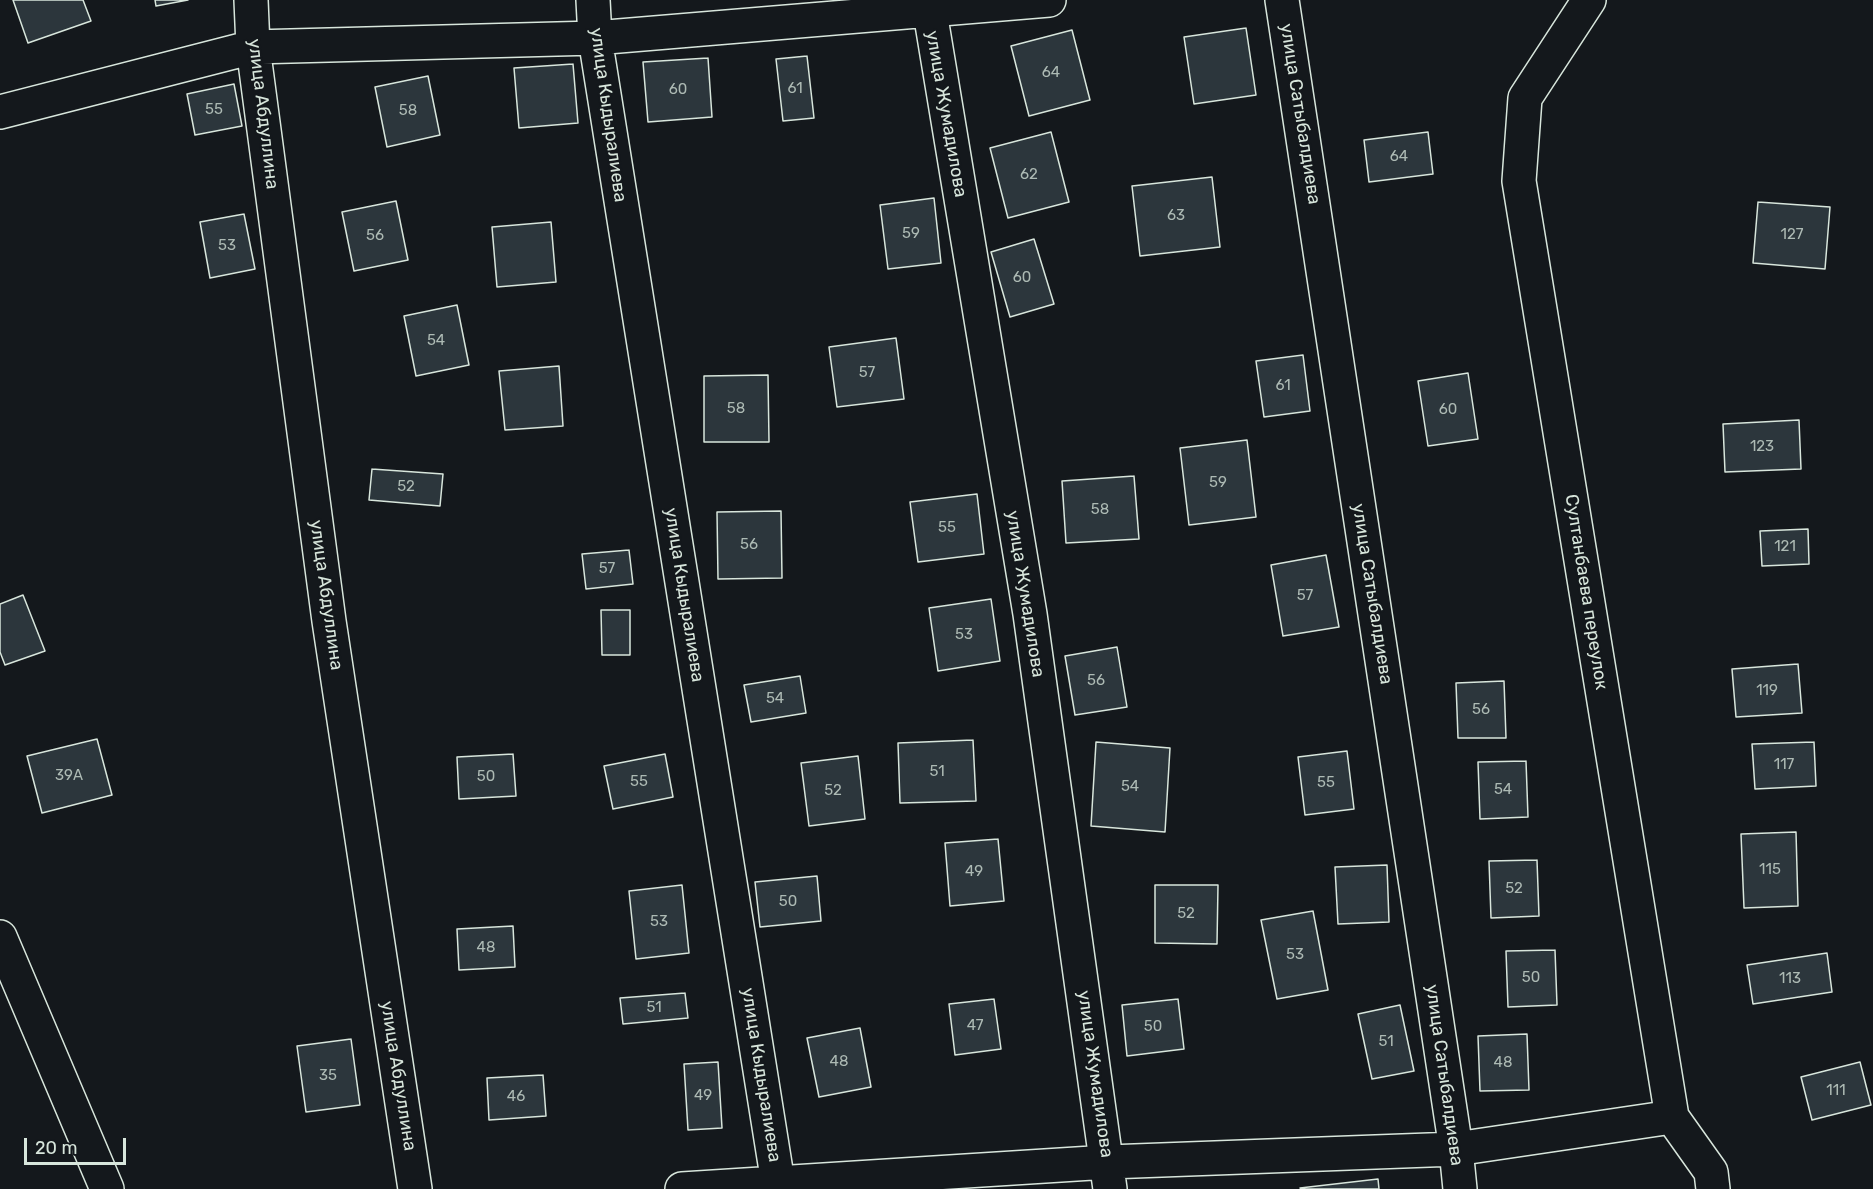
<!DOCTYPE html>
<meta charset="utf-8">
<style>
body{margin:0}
#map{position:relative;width:1873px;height:1189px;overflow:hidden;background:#14181c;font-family:Rubik,sans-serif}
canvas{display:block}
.scale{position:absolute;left:24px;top:1138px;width:102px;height:27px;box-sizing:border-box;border:3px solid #d8e6dc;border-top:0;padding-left:8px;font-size:18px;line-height:21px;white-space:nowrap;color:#d8e6dc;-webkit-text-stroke:4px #14181c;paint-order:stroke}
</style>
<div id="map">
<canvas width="1873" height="1189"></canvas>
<div class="scale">20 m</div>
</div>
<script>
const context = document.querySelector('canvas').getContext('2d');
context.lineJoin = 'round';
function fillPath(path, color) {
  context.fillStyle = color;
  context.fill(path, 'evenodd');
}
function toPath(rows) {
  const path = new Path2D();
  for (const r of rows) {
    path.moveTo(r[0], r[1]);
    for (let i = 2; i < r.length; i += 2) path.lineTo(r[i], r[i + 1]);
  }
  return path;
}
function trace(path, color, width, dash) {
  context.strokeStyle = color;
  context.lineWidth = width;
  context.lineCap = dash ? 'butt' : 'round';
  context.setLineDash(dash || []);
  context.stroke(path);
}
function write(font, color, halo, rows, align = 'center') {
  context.font = font + ' Rubik,sans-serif';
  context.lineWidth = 4.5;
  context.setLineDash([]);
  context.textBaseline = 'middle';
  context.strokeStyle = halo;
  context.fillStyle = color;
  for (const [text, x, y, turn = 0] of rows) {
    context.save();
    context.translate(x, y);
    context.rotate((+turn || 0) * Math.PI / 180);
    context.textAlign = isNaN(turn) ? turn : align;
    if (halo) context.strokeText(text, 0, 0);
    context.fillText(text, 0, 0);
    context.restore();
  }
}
const building = toPath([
 [13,0,83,0,91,21,28,43,13,0],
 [155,0,188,0,156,6,155,0],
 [1246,28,1256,95,1194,104,1184,37,1246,28],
 [1072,30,1090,100,1029,116,1011,46,1072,30],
 [807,56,814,118,783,121,776,59,807,56],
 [708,58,712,117,648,122,643,62,708,58],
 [573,64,578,123,519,128,514,68,573,64],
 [428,76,440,135,387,147,375,87,428,76],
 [234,84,242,126,195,135,187,94,234,84],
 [1051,132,1069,202,1008,218,990,148,1051,132],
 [1428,132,1433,174,1369,182,1364,140,1428,132],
 [1212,177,1220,247,1140,256,1132,186,1212,177],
 [934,198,941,263,888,269,880,205,934,198],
 [396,201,408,260,354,271,342,212,396,201],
 [1758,202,1830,207,1825,269,1753,263,1758,202],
 [244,214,255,269,210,278,200,222,244,214],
 [551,222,556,282,497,287,492,227,551,222],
 [1034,239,1054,304,1010,317,991,252,1034,239],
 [457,305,469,365,416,376,404,316,457,305],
 [896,338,904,399,837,407,829,347,896,338],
 [1303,355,1310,411,1264,417,1256,361,1303,355],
 [559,366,563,426,505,430,499,371,559,366],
 [1468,373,1478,439,1428,446,1418,381,1468,373],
 [768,375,769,442,704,442,704,376,768,375],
 [1799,420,1801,469,1725,472,1723,424,1799,420],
 [1247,440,1256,517,1189,525,1180,448,1247,440],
 [372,469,443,474,440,506,369,500,372,469],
 [1134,476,1139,539,1066,543,1062,481,1134,476],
 [977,494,984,554,918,562,910,502,977,494],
 [781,511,782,578,718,579,717,512,781,511],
 [1808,529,1809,564,1762,566,1760,531,1808,529],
 [629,550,633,584,586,589,582,554,629,550],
 [1326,555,1339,627,1283,636,1271,565,1326,555],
 [23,595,45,651,5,665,0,652,0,604,23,595],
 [991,599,1000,661,938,671,929,608,991,599],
 [601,610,630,610,630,655,602,655,601,610],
 [1117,647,1127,707,1075,715,1065,656,1117,647],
 [1798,664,1802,713,1736,717,1732,669,1798,664],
 [800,676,806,713,751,722,744,685,800,676],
 [1504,681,1506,738,1458,738,1456,683,1504,681],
 [97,739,112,795,42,813,27,756,97,739],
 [973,740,976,801,900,803,898,743,973,740],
 [1096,742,1170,748,1165,832,1091,826,1096,742],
 [1814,742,1816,786,1755,789,1752,744,1814,742],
 [1347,751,1354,809,1305,815,1298,757,1347,751],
 [513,754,516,796,459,799,457,757,513,754],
 [665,754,673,797,613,809,604,766,665,754],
 [858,756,865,819,809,826,801,763,858,756],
 [1526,761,1528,817,1480,819,1478,762,1526,761],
 [1796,832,1798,906,1744,908,1741,834,1796,832],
 [998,839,1004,901,950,906,945,843,998,839],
 [1537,860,1539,916,1491,918,1489,861,1537,860],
 [1387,865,1389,922,1338,924,1335,867,1387,865],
 [817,876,821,921,760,927,755,882,817,876],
 [682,885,689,953,636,959,629,891,682,885],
 [1155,885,1218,885,1217,944,1155,943,1155,885],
 [1313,911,1328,990,1277,999,1261,920,1313,911],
 [513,926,515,967,459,970,457,929,513,926],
 [1555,950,1557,1005,1508,1007,1506,951,1555,950],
 [1827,953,1832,992,1753,1004,1747,965,1827,953],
 [685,993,688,1018,623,1024,620,998,685,993],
 [994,999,1001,1049,955,1055,949,1004,994,999],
 [1178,999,1184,1049,1127,1056,1122,1005,1178,999],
 [1400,1005,1414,1071,1372,1079,1358,1014,1400,1005],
 [860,1028,871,1087,819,1097,807,1038,860,1028],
 [1527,1034,1529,1090,1480,1091,1478,1036,1527,1034],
 [351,1039,360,1105,306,1112,297,1046,351,1039],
 [718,1062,722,1128,688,1130,684,1064,718,1062],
 [1860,1062,1871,1105,1812,1120,1801,1077,1860,1062],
 [543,1075,546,1116,489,1120,487,1078,543,1075],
 [1378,1179,1379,1189,1301,1189,1300,1188,1378,1179]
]);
const minor = toPath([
 [251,0,253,47,329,621,415,1189],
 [593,0,595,38,779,1189],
 [928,0,1030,614,1110,1189],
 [1282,0,1456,1149,1460,1189],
 [1589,0,1525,98,1519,181,1672,1117,1711,1172,1713,1189],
 [0,112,253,47,595,38,1049,0],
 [0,937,107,1189],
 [682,1189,1108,1162,1456,1149,1672,1117]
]);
const numberNames = [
 ["64",1051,73],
 ["61",795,89],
 ["60",678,90],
 ["55",214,110],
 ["58",408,111],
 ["64",1399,157],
 ["62",1029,175],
 ["63",1176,216],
 ["59",911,234],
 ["127",1792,235],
 ["56",375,236],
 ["53",227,246],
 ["60",1022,278],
 ["54",436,341],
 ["57",867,373],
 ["61",1283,386],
 ["58",736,409],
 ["60",1448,410],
 ["123",1762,447],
 ["59",1218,483],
 ["52",406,487],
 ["58",1100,510],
 ["55",947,528],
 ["56",749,545],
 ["121",1785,547],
 ["57",607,569],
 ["57",1305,596],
 ["53",964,635],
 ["56",1096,681],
 ["119",1767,691],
 ["54",775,699],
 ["56",1481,710],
 ["117",1784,765],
 ["51",937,772],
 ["39А",69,776],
 ["50",486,777],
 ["55",639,782],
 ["55",1326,783],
 ["54",1130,787],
 ["54",1503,790],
 ["52",833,791],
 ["115",1770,870],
 ["49",974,872],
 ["52",1514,889],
 ["50",788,902],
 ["52",1186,914],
 ["53",659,922],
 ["48",486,948],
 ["53",1295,955],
 ["50",1531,978],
 ["113",1790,979],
 ["51",654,1008],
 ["47",975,1026],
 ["50",1153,1027],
 ["51",1386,1042],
 ["48",839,1062],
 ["48",1503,1063],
 ["35",328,1076],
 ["111",1836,1091],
 ["49",703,1096],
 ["46",516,1097]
];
const streetNames = [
 ["улица Абдуллина",263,114,83],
 ["улица Жумадилова",946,114,80],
 ["улица Сатыбалдиева",1300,114,81],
 ["улица Кыдыралиева",608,115,82],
 ["Султанбаева переулок",1586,592,81],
 ["улица Жумадилова",1025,594,81],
 ["улица Сатыбалдиева",1372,594,81],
 ["улица Абдуллина",326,595,82],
 ["улица Кыдыралиева",684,595,81],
 ["улица Жумадилова",1095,1074,82],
 ["улица Кыдыралиева",761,1075,81],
 ["улица Сатыбалдиева",1444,1075,82],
 ["улица Абдуллина",398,1076,81]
];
fillPath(building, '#2c363c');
trace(building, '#d8e6dc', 1.5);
trace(minor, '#d8e6dc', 36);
trace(minor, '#14181c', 33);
write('15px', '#adbab4', null, numberNames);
write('18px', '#d8e6dc', '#14181c', streetNames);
</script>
